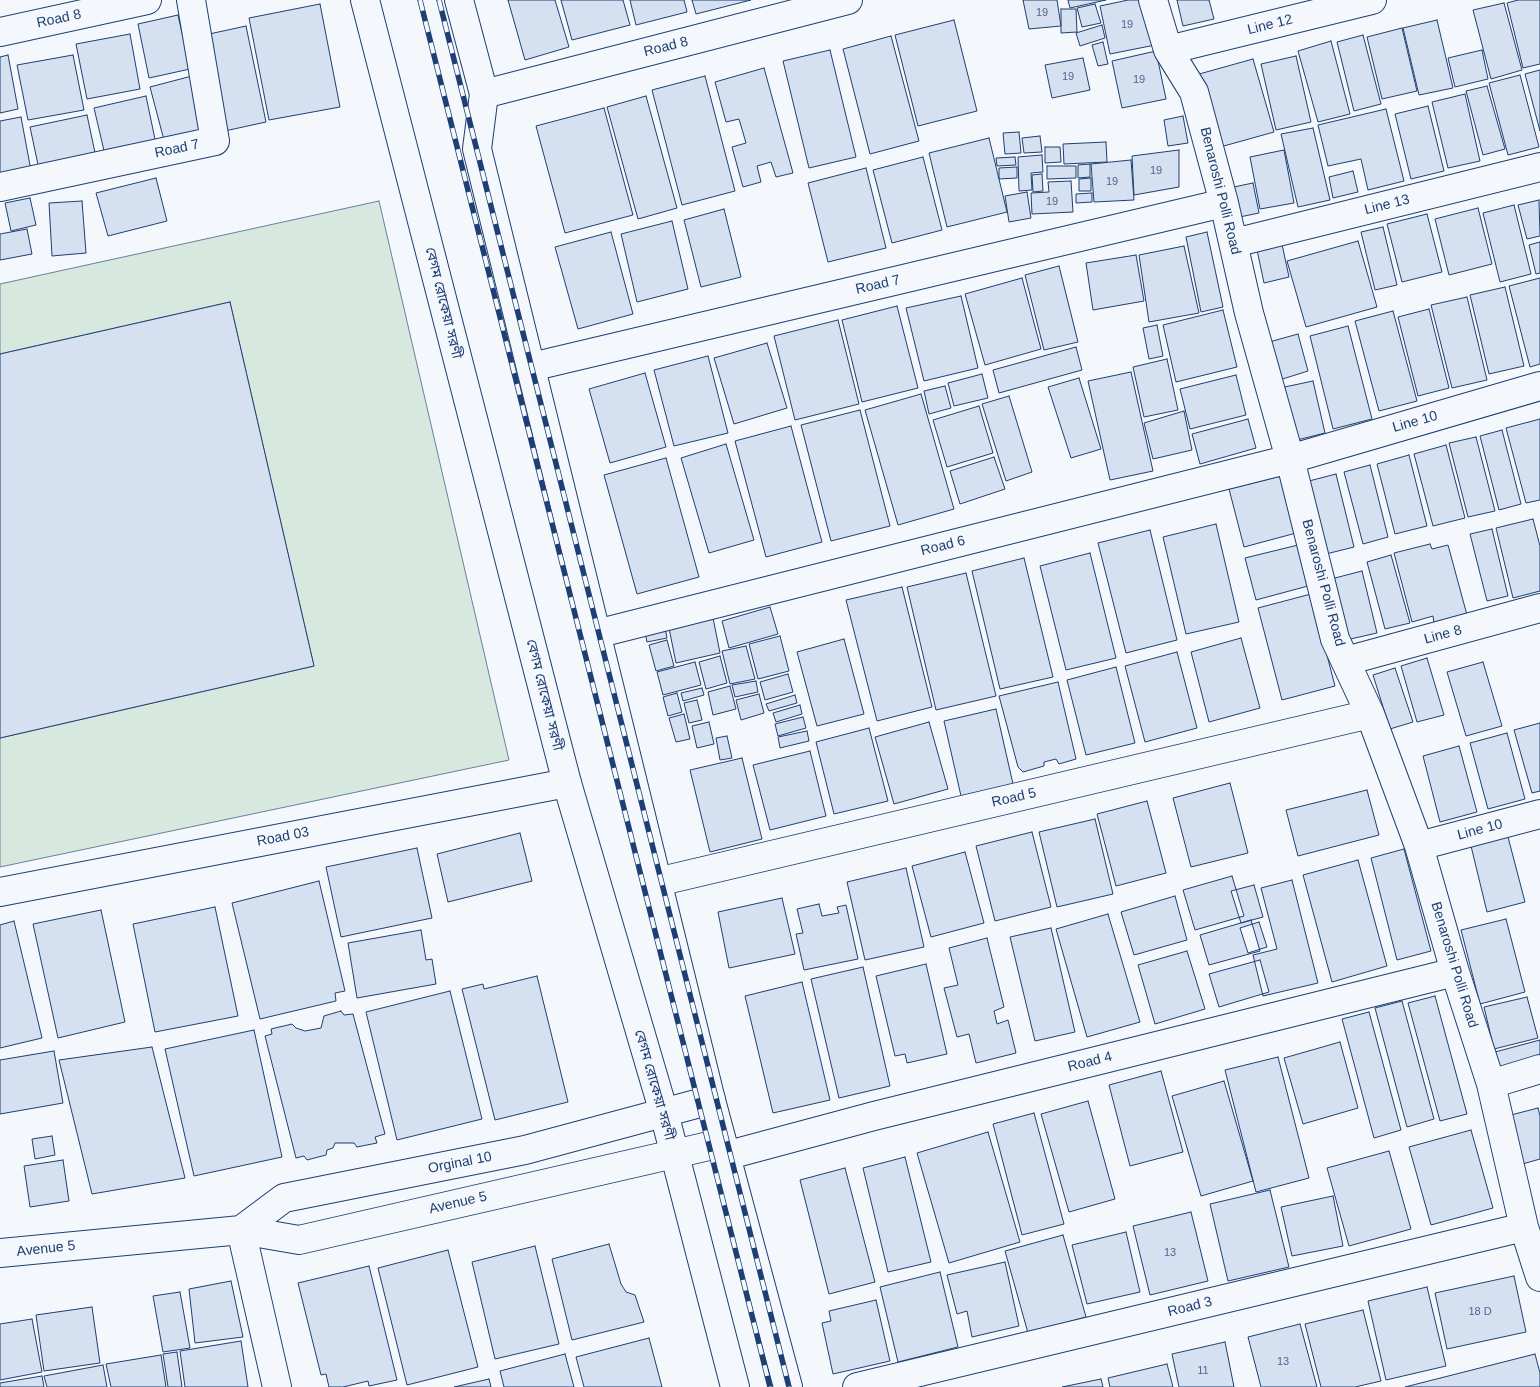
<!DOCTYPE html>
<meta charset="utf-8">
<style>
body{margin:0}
canvas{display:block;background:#f4f7fb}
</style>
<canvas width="1540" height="1387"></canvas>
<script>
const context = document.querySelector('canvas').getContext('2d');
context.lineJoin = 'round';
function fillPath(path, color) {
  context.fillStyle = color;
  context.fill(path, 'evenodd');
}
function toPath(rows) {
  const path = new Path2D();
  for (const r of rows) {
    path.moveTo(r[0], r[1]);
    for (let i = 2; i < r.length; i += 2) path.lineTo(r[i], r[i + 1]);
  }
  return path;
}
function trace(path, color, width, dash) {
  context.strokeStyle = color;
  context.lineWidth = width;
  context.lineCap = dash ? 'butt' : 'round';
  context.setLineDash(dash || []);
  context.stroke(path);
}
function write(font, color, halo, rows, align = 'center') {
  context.font = font + ' Helvetica,"Noto Sans Bengali",sans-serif';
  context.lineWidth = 4;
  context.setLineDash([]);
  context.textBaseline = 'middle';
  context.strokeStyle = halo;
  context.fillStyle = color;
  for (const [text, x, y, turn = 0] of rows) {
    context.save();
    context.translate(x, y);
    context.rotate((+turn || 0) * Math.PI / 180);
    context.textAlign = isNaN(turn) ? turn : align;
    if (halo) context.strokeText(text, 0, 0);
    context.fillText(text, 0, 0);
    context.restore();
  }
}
const green = toPath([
 [379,201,509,760,0,867,0,738,314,666,230,302,0,354,0,284,379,201]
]);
const building = toPath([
 [508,0,555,0,569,47,525,60,508,0],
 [561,0,623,0,630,25,572,40,561,0],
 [630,0,684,0,687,12,636,25,630,0],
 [692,0,751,0,696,14,692,0],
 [1023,0,1057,0,1061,26,1029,29,1023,0],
 [1068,0,1106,0,1070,8,1068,0],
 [1128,0,1145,0,1155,45,1110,54,1100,6,1128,0],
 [1177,0,1209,0,1214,19,1183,26,1177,0],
 [1518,0,1540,0,1540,64,1523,68,1507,3,1518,0],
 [1504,3,1522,70,1491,79,1473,10,1504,3],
 [320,4,340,107,269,120,249,18,320,4],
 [1095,4,1101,23,1082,27,1077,8,1095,4],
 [1061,9,1076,9,1077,32,1061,33,1061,9],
 [178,15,190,69,149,78,138,24,178,15],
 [954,20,977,111,918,126,895,35,954,20],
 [1437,20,1453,88,1419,95,1403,28,1437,20],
 [1102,25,1105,38,1080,46,1076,33,1102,25],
 [246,26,266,122,220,132,200,36,246,26],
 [1402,28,1417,91,1382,99,1367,37,1402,28],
 [130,34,140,89,87,99,76,44,130,34],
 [1363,35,1381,104,1354,111,1337,42,1363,35],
 [891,36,919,141,870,154,843,49,891,36],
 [1331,41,1350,114,1318,122,1298,51,1331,41],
 [1103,42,1108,64,1098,66,1092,45,1103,42],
 [830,50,856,157,809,168,783,61,830,50],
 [1482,50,1488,79,1455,87,1448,58,1482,50],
 [1156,51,1166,99,1122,108,1112,61,1156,51],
 [8,55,18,109,0,113,0,57,8,55],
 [73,55,84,110,28,120,17,65,73,55],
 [1296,56,1311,122,1276,130,1261,64,1296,56],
 [1083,58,1090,90,1052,98,1045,65,1083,58],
 [1253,59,1274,132,1213,149,1192,76,1253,59],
 [764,68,793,173,776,177,771,162,757,166,761,182,743,187,732,147,746,143,739,119,726,122,715,82,764,68],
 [1540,70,1540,131,1525,74,1540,70],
 [1520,75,1539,147,1508,155,1489,83,1520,75],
 [192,76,206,133,165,144,150,87,192,76],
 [705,76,735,191,682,205,652,90,705,76],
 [1487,86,1505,149,1483,155,1466,91,1487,86],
 [1465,94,1480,161,1448,168,1432,102,1465,94],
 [146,96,156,144,105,155,94,108,146,96],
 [646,96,677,208,638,219,607,107,646,96],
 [1428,106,1444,171,1411,179,1395,114,1428,106],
 [604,108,633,215,565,233,536,126,604,108],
 [1386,109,1404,181,1368,190,1361,159,1328,166,1318,125,1386,109],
 [87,115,97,162,40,174,30,127,87,115],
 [1183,116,1188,143,1168,146,1164,120,1183,116],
 [21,117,32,176,0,182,0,121,21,117],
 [1313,128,1330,200,1298,207,1281,134,1313,128],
 [1019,132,1021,153,1005,154,1003,133,1019,132],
 [1040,136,1042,152,1024,153,1022,138,1040,136],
 [989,138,1007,212,947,227,929,153,989,138],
 [1106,142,1107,162,1064,164,1063,144,1106,142],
 [1045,147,1060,147,1061,162,1045,163,1045,147],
 [1179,150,1179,187,1134,195,1132,156,1179,150],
 [1284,150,1294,203,1260,209,1250,157,1284,150],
 [1042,155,1043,172,1031,173,1032,190,1019,191,1018,157,1042,155],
 [923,157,942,230,892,243,873,170,923,157],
 [1015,157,1016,165,997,166,996,158,1015,157],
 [1131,160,1134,200,1094,202,1091,164,1131,160],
 [1090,164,1090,177,1078,178,1078,165,1090,164],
 [1047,166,1076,166,1076,178,1047,179,1047,166],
 [1017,167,1017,178,999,179,999,168,1017,167],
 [866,168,886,248,828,262,808,183,866,168],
 [1353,171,1358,192,1333,198,1329,177,1353,171],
 [1042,174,1043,191,1033,192,1032,175,1042,174],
 [156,178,167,221,108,236,96,193,156,178],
 [1091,178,1091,191,1079,191,1079,179,1091,178],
 [1071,181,1073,212,1032,214,1031,193,1049,192,1048,182,1071,181],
 [1253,183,1259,213,1230,219,1224,189,1253,183],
 [1027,192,1031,218,1009,222,1005,196,1027,192],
 [1092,193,1092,202,1076,203,1076,194,1092,193],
 [30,198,36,225,11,231,5,203,30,198],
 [1539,200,1540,236,1527,239,1518,205,1539,200],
 [82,201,86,253,52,256,49,203,82,201],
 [1514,205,1531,274,1500,282,1483,213,1514,205],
 [1478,208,1492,264,1449,275,1435,219,1478,208],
 [724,209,741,277,701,287,684,220,724,209],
 [1427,214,1442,272,1402,282,1387,224,1427,214],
 [672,221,688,289,637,302,621,234,672,221],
 [1383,227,1397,285,1375,290,1361,232,1383,227],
 [27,229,32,254,0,260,0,234,27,229],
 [611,232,633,314,578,329,555,247,611,232],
 [1207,232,1223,307,1201,312,1186,237,1207,232],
 [1358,241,1377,307,1306,327,1287,261,1358,241],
 [1540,242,1540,273,1536,274,1529,245,1540,242],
 [1282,244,1289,277,1264,283,1257,250,1282,244],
 [1184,246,1199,313,1149,322,1139,255,1184,246],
 [1136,255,1144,301,1093,310,1086,263,1136,255],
 [1059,266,1078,342,1044,350,1025,275,1059,266],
 [1022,278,1041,349,985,365,965,294,1022,278],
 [1540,278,1540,364,1530,367,1509,286,1540,278],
 [1505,287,1524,366,1489,374,1470,295,1505,287],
 [961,296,978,368,924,381,906,308,961,296],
 [1467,297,1487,380,1452,388,1431,305,1467,297],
 [230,302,314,666,0,738,0,354,230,302],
 [897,306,918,388,862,402,842,320,897,306],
 [1429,309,1449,388,1418,396,1398,317,1429,309],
 [1223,310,1237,367,1176,382,1163,325,1223,310],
 [1393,311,1417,401,1379,411,1355,321,1393,311],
 [838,320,859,404,795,420,774,336,838,320],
 [1157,325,1163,356,1149,359,1143,328,1157,325],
 [1348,326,1372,419,1333,429,1310,336,1348,326],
 [1298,334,1308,371,1273,382,1262,344,1298,334],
 [767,343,787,408,734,424,714,358,767,343],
 [1076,347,1082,370,999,393,993,370,1076,347],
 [708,356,728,433,674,446,654,370,708,356],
 [1167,359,1178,410,1144,417,1133,367,1167,359],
 [1131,372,1153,471,1110,480,1088,381,1131,372],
 [645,373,666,447,610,463,589,389,645,373],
 [982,374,988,398,954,406,948,383,982,374],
 [1236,375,1246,415,1190,429,1180,389,1236,375],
 [1079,378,1101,449,1071,458,1048,387,1079,378],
 [1313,381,1325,433,1293,441,1280,388,1313,381],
 [945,386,951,408,929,414,924,391,945,386],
 [921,394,954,509,898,525,865,410,921,394],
 [1009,396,1032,472,1006,481,982,404,1009,396],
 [979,406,993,453,947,467,933,420,979,406],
 [860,410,890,526,831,541,801,425,860,410],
 [1184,411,1192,450,1153,459,1144,423,1184,411],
 [1248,419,1256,448,1200,464,1192,434,1248,419],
 [1540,419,1540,500,1526,503,1506,428,1540,419],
 [791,426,822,542,766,557,735,441,791,426],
 [1502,430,1521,504,1499,510,1480,436,1502,430],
 [1476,437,1495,511,1468,517,1449,443,1476,437],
 [726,444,754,540,709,553,681,458,726,444],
 [1446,445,1465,518,1433,526,1414,454,1446,445],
 [1409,455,1427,526,1395,534,1377,464,1409,455],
 [994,457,1005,489,960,504,950,471,994,457],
 [666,458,699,577,637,594,604,475,666,458],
 [1370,465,1388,537,1363,544,1344,472,1370,465],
 [1336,474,1354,547,1326,554,1309,481,1336,474],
 [1285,475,1300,532,1244,547,1229,489,1285,475],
 [1533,519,1540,546,1540,591,1513,598,1496,528,1533,519],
 [1216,524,1239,622,1186,634,1163,537,1216,524],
 [1492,529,1508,596,1487,601,1470,534,1492,529],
 [1150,530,1177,640,1126,653,1098,543,1150,530],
 [1430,544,1432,549,1448,545,1467,615,1434,623,1433,616,1412,622,1394,553,1430,544],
 [1298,545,1308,586,1256,600,1245,558,1298,545],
 [1090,553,1116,658,1066,670,1040,566,1090,553],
 [1391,555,1410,623,1385,629,1367,562,1391,555],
 [1024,558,1053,677,1000,689,972,571,1024,558],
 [1362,571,1377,633,1346,640,1331,579,1362,571],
 [966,573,996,696,936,710,907,587,966,573],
 [902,587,932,707,877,721,846,600,902,587],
 [1311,594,1335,686,1282,700,1258,608,1311,594],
 [770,607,778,634,729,648,722,621,770,607],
 [712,613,720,653,676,663,668,623,712,613],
 [665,627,667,638,647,642,645,632,665,627],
 [780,636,789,671,758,679,749,644,780,636],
 [1241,638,1260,708,1209,722,1191,652,1241,638],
 [844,639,864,714,817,726,797,652,844,639],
 [667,640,674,666,656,671,649,645,667,640],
 [746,646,755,679,730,684,722,651,746,646],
 [1177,652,1197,728,1145,742,1125,666,1177,652],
 [720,656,727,683,706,689,699,662,720,656],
 [1427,658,1444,715,1417,722,1401,666,1427,658],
 [695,662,701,685,663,695,657,672,695,662],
 [1483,662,1502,726,1466,736,1447,672,1483,662],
 [1116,667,1135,743,1086,755,1067,680,1116,667],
 [1395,668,1413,722,1390,729,1373,675,1395,668],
 [788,674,793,692,765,700,760,682,788,674],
 [756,681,758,692,735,697,732,685,756,681],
 [1058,682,1076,759,1059,764,1056,759,1044,762,1044,766,1023,772,1018,767,999,696,1058,682],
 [730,686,736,709,713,715,708,692,730,686],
 [702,688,704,695,683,701,681,693,702,688],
 [677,693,682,712,668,716,663,697,677,693],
 [759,694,764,713,741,720,736,700,759,694],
 [795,695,797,703,769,711,766,704,795,695],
 [697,700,702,720,689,723,684,703,697,700],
 [800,705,802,714,776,722,773,713,800,705],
 [996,709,1013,784,961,796,944,721,996,709],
 [684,714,690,739,676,742,669,718,684,714],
 [803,717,806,728,778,736,775,724,803,717],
 [709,722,714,744,697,748,692,726,709,722],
 [929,722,948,789,894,804,875,737,929,722],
 [1540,723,1540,791,1532,793,1514,730,1540,723],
 [869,728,888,801,834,814,816,742,869,728],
 [807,731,809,741,780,748,778,737,807,731],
 [1507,733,1525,799,1488,809,1470,743,1507,733],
 [727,736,732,758,720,760,716,738,727,736],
 [1459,746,1477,812,1440,822,1423,756,1459,746],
 [810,751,826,816,770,830,753,765,810,751],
 [742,758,762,839,710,852,690,770,742,758],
 [1230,783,1248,853,1191,867,1173,798,1230,783],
 [1367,790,1379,835,1298,856,1286,810,1367,790],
 [1147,801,1166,873,1116,886,1097,814,1147,801],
 [1095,819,1113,894,1057,907,1039,832,1095,819],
 [1032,832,1051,907,995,921,976,846,1032,832],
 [520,833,532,881,448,902,437,854,520,833],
 [1508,837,1525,902,1487,912,1471,846,1508,837],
 [417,848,432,918,341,937,326,867,417,848],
 [1404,849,1431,951,1397,960,1371,858,1404,849],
 [965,852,984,923,931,937,912,866,965,852],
 [1358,860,1387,966,1332,982,1303,875,1358,860],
 [906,868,924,947,865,960,847,882,906,868],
 [1232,876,1244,916,1195,930,1183,890,1232,876],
 [1292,880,1318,983,1263,996,1253,955,1277,949,1261,888,1292,880],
 [319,881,345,991,335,993,336,1001,260,1019,232,903,319,881],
 [1254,885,1263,917,1241,923,1231,891,1254,885],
 [1175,896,1187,940,1134,955,1121,912,1175,896],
 [782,898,795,954,729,968,718,912,782,898],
 [819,904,822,916,839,913,837,907,846,905,858,959,804,970,796,934,803,933,797,909,819,904],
 [215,907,238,1016,155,1032,133,924,215,907],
 [101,910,125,1022,58,1038,33,924,101,910],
 [1108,914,1140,1022,1087,1037,1056,929,1108,914],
 [1506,919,1525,992,1480,1004,1461,930,1506,919],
 [1251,920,1260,951,1209,965,1200,935,1251,920],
 [14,921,42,1038,0,1048,0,925,14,921],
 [1259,922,1267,947,1248,953,1240,928,1259,922],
 [1051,928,1075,1032,1035,1041,1010,937,1051,928],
 [421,930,426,960,432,959,436,984,357,998,348,943,421,930],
 [987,938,1004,1007,994,1011,997,1024,1008,1020,1016,1053,976,1063,969,1034,957,1037,944,988,958,985,949,948,987,938],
 [1187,951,1205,1009,1155,1024,1138,965,1187,951],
 [1260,960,1269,992,1219,1007,1209,974,1260,960],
 [926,964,947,1054,907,1063,905,1054,895,1056,876,976,926,964],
 [863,967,890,1086,839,1098,811,979,863,967],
 [537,976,568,1102,495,1120,462,989,483,984,484,989,537,976],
 [802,982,830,1100,773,1113,745,996,802,982],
 [450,991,482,1119,397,1140,366,1012,450,991],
 [1435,996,1467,1114,1440,1121,1408,1003,1435,996],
 [1527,997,1538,1038,1494,1049,1484,1007,1527,997],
 [1402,1001,1434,1119,1407,1127,1375,1008,1402,1001],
 [341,1011,344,1015,353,1014,385,1134,375,1137,377,1143,357,1147,354,1143,335,1143,333,1148,327,1150,326,1155,307,1160,304,1156,296,1158,265,1036,272,1034,271,1029,292,1024,296,1028,305,1031,321,1028,324,1016,341,1011],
 [1369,1012,1401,1130,1374,1138,1342,1019,1369,1012],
 [254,1030,282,1157,194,1176,165,1049,254,1030],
 [1540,1040,1540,1062,1500,1072,1495,1052,1540,1040],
 [1340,1042,1358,1108,1303,1124,1284,1058,1340,1042],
 [152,1047,185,1178,92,1194,59,1060,152,1047],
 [54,1051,63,1103,0,1114,0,1060,54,1051],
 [1278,1057,1309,1178,1256,1192,1225,1070,1278,1057],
 [1161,1071,1183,1152,1130,1166,1109,1085,1161,1071],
 [1224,1081,1253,1181,1201,1196,1172,1096,1224,1081],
 [1088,1101,1115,1199,1069,1212,1041,1114,1088,1101],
 [1538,1108,1540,1116,1540,1159,1519,1165,1507,1116,1538,1108],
 [1034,1113,1064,1224,1022,1235,993,1124,1034,1113],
 [1471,1130,1493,1208,1431,1225,1409,1147,1471,1130],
 [988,1132,1020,1242,949,1263,917,1153,988,1132],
 [52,1136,55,1155,35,1159,32,1139,52,1136],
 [1389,1151,1411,1229,1349,1246,1327,1168,1389,1151],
 [905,1157,931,1262,888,1272,863,1168,905,1157],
 [63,1160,69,1201,30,1207,24,1166,63,1160],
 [845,1168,875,1282,829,1294,800,1180,845,1168],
 [1270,1190,1289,1267,1228,1281,1210,1204,1270,1190],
 [1333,1196,1343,1246,1292,1256,1281,1207,1333,1196],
 [1191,1212,1208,1281,1150,1295,1133,1226,1191,1212],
 [1126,1232,1140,1292,1087,1304,1072,1245,1126,1232],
 [1063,1235,1086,1317,1028,1333,1005,1251,1063,1235],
 [609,1244,621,1284,626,1292,635,1295,644,1322,572,1340,552,1259,609,1244],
 [535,1246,559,1344,495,1359,472,1262,535,1246],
 [448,1250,478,1367,407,1385,378,1268,448,1250],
 [1005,1262,1019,1326,972,1337,967,1311,957,1314,947,1275,1005,1262],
 [369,1266,397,1380,369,1386,368,1381,343,1387,329,1387,326,1374,321,1375,298,1283,369,1266],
 [940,1272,958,1347,898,1362,880,1287,940,1272],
 [1514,1276,1526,1332,1447,1349,1435,1293,1514,1276],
 [231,1281,243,1337,195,1343,189,1289,231,1281],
 [1427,1287,1446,1366,1386,1380,1368,1301,1427,1287],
 [180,1292,190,1348,163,1352,153,1296,180,1292],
 [876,1300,890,1361,833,1374,822,1323,831,1321,829,1311,876,1300],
 [92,1307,100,1363,44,1371,36,1315,92,1307],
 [1363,1310,1381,1381,1355,1387,1321,1387,1305,1324,1363,1310],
 [32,1319,42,1372,0,1380,0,1324,32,1319],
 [1300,1324,1317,1387,1261,1387,1248,1337,1300,1324],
 [649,1338,662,1387,584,1387,576,1357,649,1338],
 [241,1341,248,1387,185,1387,180,1351,241,1341],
 [1225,1342,1234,1387,1179,1387,1172,1354,1225,1342],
 [177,1352,182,1387,168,1387,163,1354,177,1352],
 [565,1354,574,1387,504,1387,500,1371,565,1354],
 [1535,1354,1540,1373,1540,1387,1405,1387,1535,1354],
 [161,1355,166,1387,111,1387,106,1364,161,1355],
 [1167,1364,1173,1387,1110,1387,1108,1378,1167,1364],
 [103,1365,107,1387,47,1387,44,1376,103,1365],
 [42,1376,44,1387,0,1387,0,1383,42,1376],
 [489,1379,491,1387,454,1387,489,1379],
 [1101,1379,1103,1387,1062,1387,1101,1379]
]);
const minor = toPath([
 [1153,0,1168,50,1194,92,1224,203,1249,313,1290,459,1335,639,1370,714,1419,846,1455,972,1491,1084,1524,1227,1540,1277],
 [0,32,147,0],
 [1168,50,1372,0],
 [484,94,848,0],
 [0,187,215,141,191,0],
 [1234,243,1540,167],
 [531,367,1224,203],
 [596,634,1290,459,1540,386],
 [1346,661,1540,608],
 [1419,846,1540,814],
 [657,882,1370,714],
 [0,892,567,783],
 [1491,1084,1540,1069],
 [725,1156,874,1116,1455,972],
 [241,1230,277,1387],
 [857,1387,1524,1227]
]);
const tertiary = toPath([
 [241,1230,284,1198,525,1150,711,1100],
 [0,1253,241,1230,299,1240,722,1143]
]);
const primary = toPath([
 [365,0,567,783,664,1113,735,1387],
 [459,0,484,94,477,149,711,1100,788,1387]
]);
const rail = toPath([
 [420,0,770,1387],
 [439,0,789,1387]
]);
const numberNames = [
 ["19",1042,13],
 ["19",1127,25],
 ["19",1068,77],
 ["19",1139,80],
 ["19",1156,171],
 ["19",1112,182],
 ["19",1052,202],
 ["13",1170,1253],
 ["18 D",1480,1312],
 ["13",1283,1362],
 ["11",1203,1371]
];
const streetNames = [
 ["Road 8",59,19,-12],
 ["Line 12",1270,25,-14],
 ["Road 8",666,47,-14],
 ["Road 7",177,149,-12],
 ["Benaroshi Polli Road",1220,191,76],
 ["Line 13",1387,205,-14],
 ["Road 7",878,285,-13],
 ["বেগম রোকেয়া সরণী",443,303,76],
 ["Line 10",1415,422,-16],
 ["Road 6",943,546,-14],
 ["Benaroshi Polli Road",1323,583,75],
 ["Line 8",1443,635,-15],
 ["বেগম রোকেয়া সরণী",544,695,76],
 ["Road 5",1014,798,-13],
 ["Line 10",1480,830,-15],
 ["Road 03",283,837,-11],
 ["Benaroshi Polli Road",1454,965,73],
 ["Road 4",1090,1062,-14],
 ["বেগম রোকেয়া সরণী",654,1085,74],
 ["Orginal 10",460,1163,-11],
 ["Avenue 5",458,1203,-13],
 ["Avenue 5",46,1249,-6],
 ["Road 3",1190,1307,-14]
];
fillPath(green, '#d7e8df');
trace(green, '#687fa3', 1);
fillPath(building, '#d5e0f0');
trace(building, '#1d3f73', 1);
trace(minor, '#1d3f73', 30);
trace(tertiary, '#1d3f73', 30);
trace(primary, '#1d3f73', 30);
trace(minor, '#f4f7fb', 28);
trace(tertiary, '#f4f7fb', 28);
trace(primary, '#f4f7fb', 28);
trace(rail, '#1d3f73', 5.5);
trace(rail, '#f4f7fb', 4, [11]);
write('11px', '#4b6792', null, numberNames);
write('14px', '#1d3f73', '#f4f7fb', streetNames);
</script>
